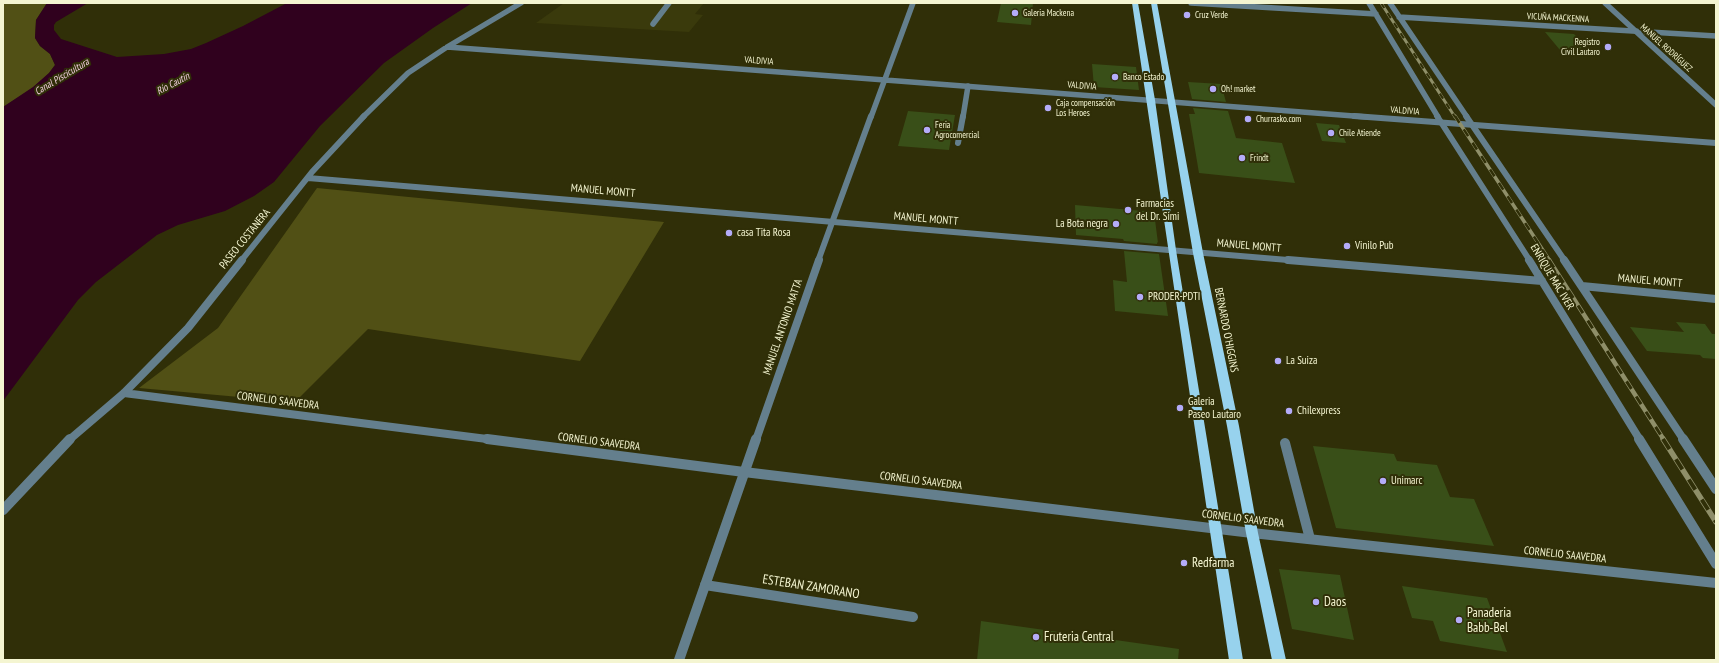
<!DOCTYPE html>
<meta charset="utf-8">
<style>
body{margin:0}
#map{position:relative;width:1719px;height:663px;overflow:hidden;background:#302f08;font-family:"PT Sans Narrow",sans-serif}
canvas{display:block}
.frame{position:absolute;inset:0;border:4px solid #f4f5d1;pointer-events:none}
</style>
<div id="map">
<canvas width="1719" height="663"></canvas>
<div class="frame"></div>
</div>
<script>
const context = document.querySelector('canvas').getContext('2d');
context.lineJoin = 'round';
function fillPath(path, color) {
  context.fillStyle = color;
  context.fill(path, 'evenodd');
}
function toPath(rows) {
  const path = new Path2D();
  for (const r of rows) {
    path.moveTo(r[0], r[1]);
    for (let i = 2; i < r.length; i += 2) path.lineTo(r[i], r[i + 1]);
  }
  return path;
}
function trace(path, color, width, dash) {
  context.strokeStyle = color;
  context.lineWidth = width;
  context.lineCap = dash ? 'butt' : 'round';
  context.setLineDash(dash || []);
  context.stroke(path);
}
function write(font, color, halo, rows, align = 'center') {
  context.font = font + ' "PT Sans Narrow",sans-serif';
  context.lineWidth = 4;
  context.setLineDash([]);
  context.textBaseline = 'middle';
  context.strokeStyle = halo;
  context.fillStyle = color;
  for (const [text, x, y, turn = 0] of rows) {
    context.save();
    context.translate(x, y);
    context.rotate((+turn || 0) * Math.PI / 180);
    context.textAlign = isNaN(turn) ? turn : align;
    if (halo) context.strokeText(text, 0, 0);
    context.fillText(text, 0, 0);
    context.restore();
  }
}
const built = toPath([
 [564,3,704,3,695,14,703,15,689,32,536,23]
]);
const green = toPath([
 [3,3,47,3,36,20,35,38,40,46,50,54,55,65,49,73,33,88,3,107],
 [317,188,664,222,580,361,368,329,295,402,139,388,218,328]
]);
const water = toPath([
 [47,3,88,3,56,22,54,25,54,30,61,39,117,57,164,54,191,49,206,43,243,26,287,3,472,3,433,28,384,63,320,126,274,182,254,196,225,211,178,225,157,235,96,282,78,300,3,401,3,107,33,87,49,73,55,65,50,54,40,46,35,38,36,20]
]);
const building = toPath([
 [1001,3,1033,3,1031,25,997,22],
 [1545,32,1574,34,1591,52,1560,50],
 [1092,64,1136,67,1139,90,1094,87],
 [1188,82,1221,84,1226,102,1192,99],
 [1193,108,1228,111,1236,138,1282,143,1295,183,1199,173,1189,114,1195,114],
 [908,111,955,115,949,150,898,146],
 [1316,123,1339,125,1346,143,1322,141],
 [1075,205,1154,212,1158,243,1157,242,1157,244,1124,241,1123,239,1076,235],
 [1124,251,1159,254,1168,316,1115,311,1113,280,1127,282],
 [1676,322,1705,324,1712,334,1716,334,1716,359,1703,358,1700,355,1647,351,1630,327,1684,332],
 [1313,446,1394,454,1397,461,1437,465,1450,497,1474,499,1494,546,1336,528],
 [1279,569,1340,575,1354,640,1292,629],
 [1402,586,1487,598,1507,652,1440,641,1433,621,1412,618],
 [981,621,1179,649,1178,660,977,660]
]);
const serviceFar1 = toPath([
 [653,24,669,3]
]);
const service = toPath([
 [1285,443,1310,539]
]);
const minorFar3 = toPath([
 [1191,3,1376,14],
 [1369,3,1438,117],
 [1390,3,1467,117],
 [1399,17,1716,36],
 [447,47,885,80],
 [363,117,408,73,447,47,521,3],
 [963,117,968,86]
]);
const minorFar2 = toPath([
 [1437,116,1530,261],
 [1466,116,1565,261],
 [958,143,963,116],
 [308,178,1300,261],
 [241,261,312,172,364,116]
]);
const minorFar1 = toPath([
 [1288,260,1542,281],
 [1529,260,1640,440],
 [1564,260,1684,440],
 [1582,286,1716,299],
 [124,393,495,440],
 [69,440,124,393,188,328,242,260]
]);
const minor = toPath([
 [487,439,744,472,1252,533,1716,583],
 [1639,439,1716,564],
 [1683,439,1716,489],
 [3,510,70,439],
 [705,585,913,617]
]);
const tertiaryFar3 = toPath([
 [1605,3,1716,105],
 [885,80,1367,117],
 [871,117,913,3]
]);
const tertiaryFar2 = toPath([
 [1354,116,1716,143],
 [818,261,871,116]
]);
const tertiaryFar1 = toPath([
 [756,440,819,260]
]);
const tertiary = toPath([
 [679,660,756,439]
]);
const primary = toPath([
 [1132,3,1138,3,1155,100,1176,250,1243,660,1229,660,1132,3],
 [1151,3,1157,3,1203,253,1239,426,1258,533,1286,660,1272,660,1246,533,1227,426,1193,253,1151,3]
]);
const railFar3 = toPath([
 [1381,3,1455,117]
]);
const railFar2 = toPath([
 [1455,116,1550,261]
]);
const railFar1 = toPath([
 [1549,260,1664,440]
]);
const rail = toPath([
 [1663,439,1716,522]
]);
const markers = [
 [1015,13,4,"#b4acf9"],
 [1187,15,4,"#b4acf9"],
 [1608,47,4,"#b4acf9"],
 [1115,77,4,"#b4acf9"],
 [1213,89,4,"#b4acf9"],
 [1048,108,4,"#b4acf9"],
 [1248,119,4,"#b4acf9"],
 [927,130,4,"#b4acf9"],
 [1331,133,4,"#b4acf9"],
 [1242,158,4,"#b4acf9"],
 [1128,210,4,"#b4acf9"],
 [1116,224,4,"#b4acf9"],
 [729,233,4,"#b4acf9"],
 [1347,246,4,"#b4acf9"],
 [1140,297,4,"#b4acf9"],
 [1278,361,4,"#b4acf9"],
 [1180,408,4,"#b4acf9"],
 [1289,411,4,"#b4acf9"],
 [1383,481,4,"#b4acf9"],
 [1184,563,4,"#b4acf9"],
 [1316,602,4,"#b4acf9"],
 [1459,620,4,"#b4acf9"],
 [1036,637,4,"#b4acf9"]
];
const farPoinames = [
 ["Galeria Mackena",1023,13],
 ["Cruz Verde",1195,15],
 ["Registro",1600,42,"right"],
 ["Civil Lautaro",1600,52,"right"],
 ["Banco Estado",1123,77],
 ["Oh! market",1221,89],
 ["Caja compensación",1056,103],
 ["Los Heroes",1056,113],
 ["Churrasko.com",1256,119],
 ["Feria",935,125],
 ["Agrocomercial",935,135],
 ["Chile Atiende",1339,133],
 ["Frindt",1250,158]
];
const farStreetnames = [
 ["VICUÑA MACKENNA",1558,18,3],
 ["MANUEL RODRÍGUEZ",1666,48,42],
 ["VALDIVIA",759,61,4],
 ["VALDIVIA",1082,86,4],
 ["VALDIVIA",1405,111,4]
];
const farWaternames = [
 ["Canal Piscicultura",62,77,-31],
 ["Río Cautín",173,84,-28]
];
const streetNames = [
 ["MANUEL MONTT",603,191,5],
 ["MANUEL MONTT",926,219,5],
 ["PASEO COSTANERA",245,239,-51],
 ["MANUEL MONTT",1249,246,5],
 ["ENRIQUE MAC IVER",1552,277,59],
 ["MANUEL MONTT",1650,281,5],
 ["MANUEL ANTONIO MATTA",783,327,-71],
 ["BERNARDO O'HIGGINS",1226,330,79],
 ["CORNELIO SAAVEDRA",278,401,7],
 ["CORNELIO SAAVEDRA",599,442,7],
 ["CORNELIO SAAVEDRA",921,481,7],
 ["CORNELIO SAAVEDRA",1243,519,7],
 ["CORNELIO SAAVEDRA",1565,555,6]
];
const poiNames = [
 ["Farmacias",1136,204],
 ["del Dr. Simi",1136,217],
 ["La Bota negra",1108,224,"right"],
 ["casa Tita Rosa",737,233],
 ["Vinilo Pub",1355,246],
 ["PRODER-PDTI",1148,297],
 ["La Suiza",1286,361],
 ["Galeria",1188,402],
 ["Paseo Lautaro",1188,415],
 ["Chilexpress",1297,411],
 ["Unimarc",1391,481]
];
const nearPoinames = [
 ["Redfarma",1192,563],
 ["Daos",1324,602],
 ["Panaderia",1467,613],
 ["Babb-Bel",1467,628],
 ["Fruteria Central",1044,637]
];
const nearStreetnames = [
 ["ESTEBAN ZAMORANO",811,587,9]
];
fillPath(built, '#3a3a0c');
fillPath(green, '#515015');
fillPath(water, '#30011e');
fillPath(building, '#394f18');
trace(serviceFar1, '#647f8d', 5.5);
trace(service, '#647f8d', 10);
trace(minorFar3, '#647f8d', 5.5);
trace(minorFar2, '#647f8d', 6);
trace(minorFar1, '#647f8d', 8);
trace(minor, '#647f8d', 10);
trace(tertiaryFar3, '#647f8d', 5.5);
trace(tertiaryFar2, '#647f8d', 6);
trace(tertiaryFar1, '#647f8d', 8);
trace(tertiary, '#647f8d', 10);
fillPath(primary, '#97d2ed');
trace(railFar3, '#8f8f69', 3);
trace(railFar2, '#8f8f69', 3.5);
trace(railFar1, '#8f8f69', 4.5);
trace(rail, '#8f8f69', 5.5);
trace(railFar3, '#302f08', 2, [6]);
trace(railFar2, '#302f08', 2.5, [8]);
trace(railFar1, '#302f08', 3, [9]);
trace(rail, '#302f08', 4, [12]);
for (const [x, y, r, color] of markers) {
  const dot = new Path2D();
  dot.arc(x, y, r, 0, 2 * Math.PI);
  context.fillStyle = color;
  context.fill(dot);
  trace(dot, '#302f08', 1.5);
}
write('9px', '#f4f5d1', '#302f08', farPoinames, 'left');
write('9px', '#f4f5d1', '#302f08', farStreetnames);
write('italic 10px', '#f4d0e1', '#302f08', farWaternames);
write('11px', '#f4f5d1', '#302f08', streetNames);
write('11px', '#f4f5d1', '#302f08', poiNames, 'left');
write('13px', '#f4f5d1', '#302f08', nearPoinames, 'left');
write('13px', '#f4f5d1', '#302f08', nearStreetnames);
</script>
